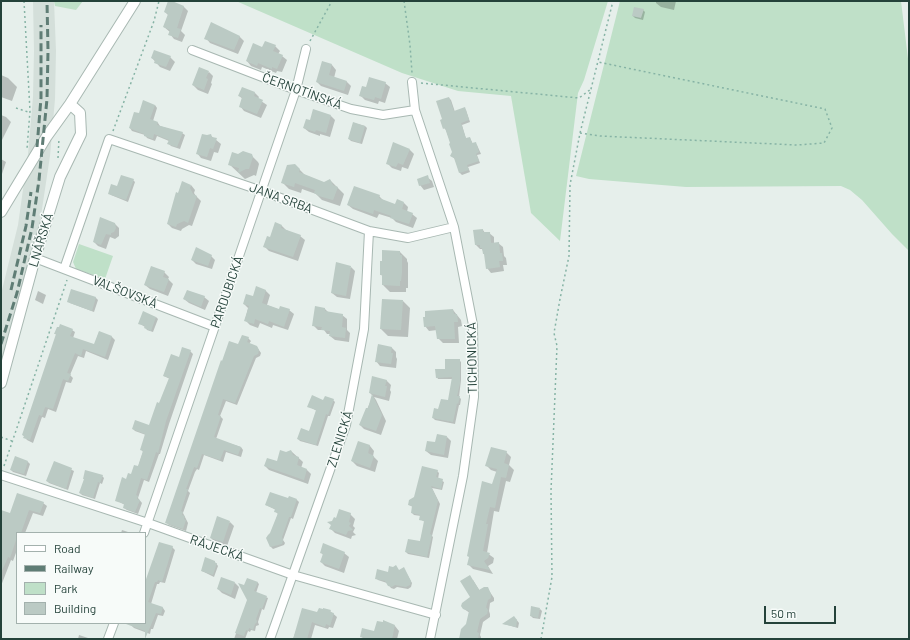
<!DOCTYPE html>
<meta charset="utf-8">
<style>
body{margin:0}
#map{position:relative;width:910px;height:640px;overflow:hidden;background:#e6efeb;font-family:Barlow,sans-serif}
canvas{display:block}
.frame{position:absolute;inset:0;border:2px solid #24423a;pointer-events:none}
.legend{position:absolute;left:16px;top:532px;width:130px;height:92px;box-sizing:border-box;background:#f7fbf9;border:1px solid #a3b1ad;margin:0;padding:5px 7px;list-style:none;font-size:12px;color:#24423a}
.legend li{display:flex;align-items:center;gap:8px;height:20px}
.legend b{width:20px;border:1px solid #a3b1ad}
.scale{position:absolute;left:764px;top:606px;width:72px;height:18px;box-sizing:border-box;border:2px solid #24423a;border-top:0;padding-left:5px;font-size:12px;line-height:14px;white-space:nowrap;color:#24423a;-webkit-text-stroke:3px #f7fbf9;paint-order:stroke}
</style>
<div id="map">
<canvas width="910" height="640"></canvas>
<div class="frame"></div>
<ul class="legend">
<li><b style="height:5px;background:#fff"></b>Road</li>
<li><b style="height:5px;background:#5f7d75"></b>Railway</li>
<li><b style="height:11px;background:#bfe0c8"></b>Park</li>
<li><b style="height:11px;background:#bbcac4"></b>Building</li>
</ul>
<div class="scale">50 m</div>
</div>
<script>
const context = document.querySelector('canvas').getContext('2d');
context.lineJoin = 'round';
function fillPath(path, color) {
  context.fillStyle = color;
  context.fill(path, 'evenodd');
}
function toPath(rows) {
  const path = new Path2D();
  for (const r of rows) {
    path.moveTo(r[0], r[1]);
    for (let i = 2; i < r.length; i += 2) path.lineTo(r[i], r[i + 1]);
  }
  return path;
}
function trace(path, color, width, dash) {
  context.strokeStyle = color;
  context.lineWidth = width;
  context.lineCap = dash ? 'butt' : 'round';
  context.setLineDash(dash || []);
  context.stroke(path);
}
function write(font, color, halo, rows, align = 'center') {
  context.font = font + ' Barlow,sans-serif';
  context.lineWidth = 3;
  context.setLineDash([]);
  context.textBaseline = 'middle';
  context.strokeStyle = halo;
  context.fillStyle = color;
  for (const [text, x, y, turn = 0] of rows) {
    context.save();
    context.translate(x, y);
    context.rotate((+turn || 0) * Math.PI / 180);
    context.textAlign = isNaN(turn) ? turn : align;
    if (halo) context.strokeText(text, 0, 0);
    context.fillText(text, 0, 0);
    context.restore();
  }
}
const built = toPath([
 [33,1,54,1,56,51,55,99,50,156,39,229,1,372,1,294,18,225,28,154,33,97,34,51]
]);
const green = toPath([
 [54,1,83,1,76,10,55,6],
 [236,1,608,1,584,80,578,93,560,241,531,213,511,96,458,91,402,73],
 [620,1,901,1,909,67,909,251,892,234,862,200,850,190,841,186,686,187,589,179,576,176],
 [79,244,113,256,105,279,76,269,73,262]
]);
const shadow = toPath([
 [169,1,184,7,188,11,181,31,185,35,182,42,174,39,170,34,170,32,164,27,169,16,165,12],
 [656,1,676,1,674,10,661,7,656,3],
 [643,10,645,12,643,20,635,18,633,16],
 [239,36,244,41,238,54,210,43,206,38],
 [275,46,280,51,278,54,282,56,287,60,282,72,277,71,276,73,262,67,261,70,251,66,247,61,263,48],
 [170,57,175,62,170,71,160,67,152,58],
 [323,62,332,65,336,70,334,78,347,82,351,86,348,95,321,86,317,82],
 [209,72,213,76,211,83,212,84,208,94,198,90,193,85],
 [1,75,8,78,17,87,12,101,1,97],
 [385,83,390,87,385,103,379,101,378,104,365,100,360,95,366,88],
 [255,93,259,97,258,99,267,105,261,118,244,111,240,106,243,99,239,96],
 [449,98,451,100,455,112,464,108,466,110,470,122,462,125,466,139,470,138,473,144,475,143,477,145,481,154,477,155,480,163,468,167,470,172,462,175,460,173,455,159,451,156,453,153,451,144,446,130,444,128,443,120],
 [155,105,157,108,153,121,158,123,160,126,182,133,185,135,180,149,171,146,169,144,169,141,157,136,155,141,147,138,145,135,132,131,130,128,140,115],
 [1,115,6,117,11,122,2,140,1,140],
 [331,116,335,120,330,137,320,134,320,136,309,132,304,128,310,121],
 [354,123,365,126,367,128,362,144,351,141,349,139],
 [210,135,221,144,218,153,214,152,211,161,201,158,197,153,207,136],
 [394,144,410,150,414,154,408,169,402,167,401,171,392,168,387,163],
 [238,155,251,155,258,162,259,164,256,176,254,175,245,179,229,164],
 [1,159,6,162,1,177],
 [295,165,305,175,324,183,330,180,344,194,340,206,322,200,316,194,302,189,301,193,289,189,282,182],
 [427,177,432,181,434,187,424,190,420,185],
 [133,180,135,182,128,202,111,195,109,193],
 [191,185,195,190,194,193,196,196,201,201,192,226,189,225,182,229,181,231,172,228,168,224],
 [379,196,384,201,396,205,404,203,408,207,407,212,412,214,417,218,413,228,396,222,392,218,379,214,377,218,353,209,348,205],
 [115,224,119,228,119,236,115,239,110,237,106,249,98,246,94,242],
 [276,224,282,226,286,230,300,236,305,240,298,261,269,251,264,246,271,238],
 [483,230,485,233,489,233,494,237,494,243,498,243,503,247,504,256,506,258,507,265,503,265,504,271,491,273,487,268,485,255,482,249,480,249,476,245],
 [400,252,407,259,407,261,408,263,408,288,406,288,406,292,390,292,383,285,383,276,381,275],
 [211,256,215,260,212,269,196,264,192,260],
 [351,267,355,271,350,299,337,297,332,293],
 [164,272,169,277,168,279,173,284,168,296,150,289,145,285],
 [72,290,96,298,98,300,94,312,70,303,68,301],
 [265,290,270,295,267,305,280,310,289,310,294,314,288,330,273,325,272,328,260,323,258,328,250,325,245,320,248,308,244,304],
 [38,291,46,295,43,304,35,300],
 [204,297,209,301,205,310,189,303,184,299],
 [403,301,410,308,408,337,388,336,381,329],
 [325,309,329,313,342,315,347,319,347,330,350,333,349,342,335,340,330,336,330,334,327,334,324,330,318,330,313,325],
 [453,310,461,320,462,326,458,327,459,343,443,343,438,338,437,330,429,331,425,326],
 [156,317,158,319,153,332,147,330,145,327,139,323],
 [72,330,75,332,73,338,94,346,99,332,112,337,115,340,108,360,86,351,84,358,78,356,70,375,73,378,71,383,66,382,56,412,48,409,45,418,42,417,33,443,27,440,23,435,57,335,55,334],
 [248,338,251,341,249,344,257,347,261,353,260,356,256,358,237,405,226,401,220,416,223,419,216,439,241,447,243,450,241,457,226,452,223,462,204,455,199,470,197,469,195,472,188,491,190,493,183,513,188,523,186,531,169,525,166,522,223,362,239,345],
 [378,345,392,348,396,352,396,357,397,359,396,368,380,366,376,361],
 [190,351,193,354,169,424,160,454,159,454,149,482,144,480,138,498,142,503,138,514,127,510,124,508,125,505,116,500,126,480,138,467,143,452,141,449,146,435,135,431,133,429,150,426,170,379,164,376,179,358],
 [459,360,461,362,461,380,459,397,461,399,460,405,459,405,455,424,435,420,433,418,449,402,453,379,438,379,437,377],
 [386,380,391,385,390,390,391,392,389,401,374,397,376,400,386,421,381,435,364,429,360,425,373,396,370,393],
 [333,400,335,402,330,416,328,416,318,446,300,441,298,439,309,432,317,411,308,406,324,401],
 [447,437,451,441,448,458,431,455,426,451],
 [359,442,370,446,374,451,373,456,378,461,375,472,357,466,352,461],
 [291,451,303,462,301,468,307,470,311,474,308,484,269,470,265,466,277,462,286,454],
 [506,452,511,457,509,465,514,470,510,482,506,481,499,512,494,511,487,553,494,558,493,563,488,566,493,574,473,569,469,565,497,472,491,470,486,465],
 [15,458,28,462,30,464,26,476,13,472,11,470],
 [55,462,74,471,68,490,49,483,47,481],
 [437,471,439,473,438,479,444,482,442,490,432,488,440,504,432,536,433,537,429,558,408,554,406,552,420,542,425,522,420,519,421,516,414,515,412,513,413,507,409,505],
 [102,476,104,478,102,484,100,483,95,499,82,495,80,493],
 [289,499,297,500,299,502,293,519,291,518,283,540,285,543,284,545,273,549,271,547,271,534,278,514,275,511,276,510,266,505],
 [43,503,47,506,43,516,33,513,25,533,17,533,17,550,13,561,11,560,1,586,1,511,11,515],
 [350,514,355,519,353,526,355,528,353,532,356,535,352,536,351,539,335,533,331,529,337,519],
 [230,522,234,526,227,546,215,542,211,538],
 [122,530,128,532,129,533,121,533],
 [172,547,175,550,165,583,160,582,159,584,157,584,151,604,163,608,165,611,163,616,158,615,153,629,151,629,150,634,134,628,131,625,132,623,145,623,145,586],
 [321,552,344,553,349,557,344,573,325,566,321,562,323,555],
 [215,562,218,566,214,577,202,571],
 [404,569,412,583,411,587,408,589,397,587,394,589,391,588,387,583,378,580,376,578,399,571],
 [473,580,480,591,487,588,490,592,494,598,494,601,490,603,489,611,490,614,490,617,483,622,480,635,481,637,481,639,460,639,467,625,470,613,464,609,472,597],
 [257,582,259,584,256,593,268,598,264,610,262,609,258,622,259,625,256,626,255,631,251,630,250,632,248,631,245,639,234,639,248,600,245,586],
 [235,583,239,587,235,599,222,593,218,589],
 [540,609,542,611,540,619,533,618,531,616],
 [330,611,337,617,333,628,329,627,328,629,315,625,311,639,293,639,301,617],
 [516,619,519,623,518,628,504,624],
 [384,622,395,626,399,631,397,639,364,639,361,636,375,632],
 [79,635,91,639,78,639]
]);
const building = toPath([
 [168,1,172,1,184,6,177,28,181,29,178,38,168,35,170,30,163,27,168,14,164,12],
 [634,7,644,9,641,18,632,16],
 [211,22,240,36,234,50,204,39],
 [265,41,276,45,273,51,283,55,277,69,272,67,272,69,258,63,257,66,246,61,253,43,262,47],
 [154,50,171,56,166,67,154,63,155,60,151,58],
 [322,61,332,64,329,75,347,81,344,91,316,82],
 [199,67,209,71,206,78,208,79,204,90,192,85],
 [369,77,386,82,381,99,375,97,374,100,359,96,362,86,366,87],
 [242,87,255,92,254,96,263,100,257,114,239,107,242,97,238,96],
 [449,97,454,111,465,107,469,120,461,123,466,138,470,137,472,143,476,142,479,152,476,154,479,161,467,165,469,170,459,173,454,158,450,156,452,152,449,144,450,143,445,128,443,129,440,120,442,119,436,101],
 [143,100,155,105,150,119,158,122,157,125,183,132,177,147,167,144,169,140,154,134,153,139,144,136,144,134,129,128,134,112,139,113],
 [313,109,331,115,326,133,316,130,315,132,303,128,306,119,310,120],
 [353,122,365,126,360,143,348,139],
 [202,134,207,135,211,134,212,137,217,138,213,149,210,148,207,157,196,154],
 [393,142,410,149,403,165,398,163,396,167,386,164],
 [243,151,252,154,253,157,249,169,246,169,238,173,239,168,228,165,232,152,238,154],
 [295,164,300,169,299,172,324,182,330,179,333,185,338,187,333,200,319,196,314,193,315,190,295,183,294,187,281,183,287,165],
 [121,175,134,179,126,200,108,194,111,184,117,186],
 [428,175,430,183,419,186,417,179],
 [182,181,191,185,190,188,193,194,197,196,188,223,184,221,177,224,176,227,167,224,176,192,178,193],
 [354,186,380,195,379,198,395,204,397,199,404,202,402,209,413,213,409,224,390,218,391,216,374,210,373,214,347,205],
 [100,217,115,223,116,228,114,232,111,233,111,235,106,234,101,245,93,242],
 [275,222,282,225,281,228,301,235,293,257,263,247,267,236,270,237],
 [483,229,483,232,490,232,491,243,499,242,500,253,502,253,503,261,499,261,500,267,486,269,484,254,483,254,482,248,480,248,480,245,475,245,473,230],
 [196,247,212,255,208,266,191,260],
 [382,250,400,251,400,255,402,255,402,272,401,281,400,281,400,286,382,285,382,275,380,275,380,261,382,261],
 [336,262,351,266,346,296,331,293],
 [151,266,165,271,163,277,169,279,164,292,144,285],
 [256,286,266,290,262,303,279,309,280,306,290,309,284,327,269,321,268,324,255,319,254,324,244,321,249,306,243,304,246,294,253,296],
 [71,289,96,297,92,311,67,302],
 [187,290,205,296,201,307,183,299],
 [382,299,403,300,401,330,380,329],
 [315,306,325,308,325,311,343,314,342,327,346,328,345,338,329,336,330,331,321,330,322,327,312,326],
 [453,309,454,314,457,314,458,322,454,322,455,339,437,339,435,326,424,327,423,317,425,317,425,311],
 [143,311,156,317,151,331,144,328,145,326,138,324],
 [60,324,73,329,70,336,94,344,99,331,112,336,105,357,83,349,81,356,75,353,67,373,71,374,68,381,63,379,53,409,45,407,42,416,39,415,30,440,23,438,24,436,22,435,56,334,54,334,57,327,59,327],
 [242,335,249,337,247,342,257,346,259,350,258,354,254,356,235,403,223,399,218,415,221,416,214,437,241,447,238,455,224,450,220,460,202,454,197,468,194,467,193,470,186,489,188,489,181,511,183,512,182,515,185,516,184,519,186,520,183,529,165,523,221,360,222,361,229,341,238,344],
 [378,344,392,347,391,353,393,353,391,364,375,362],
 [182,347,191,350,166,421,158,453,156,452,147,480,141,478,136,495,138,496,137,499,140,500,135,512,123,508,124,504,115,501,122,477,126,479,128,473,131,474,134,465,138,466,143,451,140,450,145,434,132,429,135,420,149,425,157,402,159,403,169,378,163,376,171,354,179,357],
 [445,359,460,359,460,383,457,396,460,396,458,404,457,403,453,422,432,418,434,408,438,409,441,399,448,400,452,377,436,378,435,369,445,369],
 [372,376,387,380,385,386,387,386,385,397,369,393],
 [372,394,382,415,376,431,359,425,366,408,368,408],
 [312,395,323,400,325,396,334,399,328,415,326,414,316,445,297,439,301,428,309,431,316,410,307,407],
 [437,434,447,436,444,455,425,451,427,441,435,442],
 [358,441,370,445,368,453,374,456,370,468,351,461],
 [491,447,507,451,504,463,509,465,506,478,501,477,495,508,490,507,486,524,488,524,483,551,490,553,488,558,484,561,490,570,467,565,469,557,467,556,482,481,492,484,497,469,485,466],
 [280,450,286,452,291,450,293,455,299,457,297,465,307,469,304,480,264,466,267,458,277,461],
 [15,456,28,461,24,474,10,470],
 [54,461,72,468,66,489,46,481],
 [422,466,438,470,436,477,443,479,441,489,431,486,438,501,430,534,432,535,427,557,405,552,408,539,420,541,424,521,419,520,420,515,411,513,412,506,408,505,409,500,414,497],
 [85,470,103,475,100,483,98,482,93,498,79,493,84,479,83,479],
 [270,492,288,498,289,496,297,499,291,517,289,517,282,537,283,540,282,544,270,547,266,538,268,535,270,533,278,513,274,512,275,509,265,505],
 [17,493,44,502,40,513,29,510,21,533,17,533,17,537,10,558,8,557,1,573,1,510,10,513],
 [339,509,351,513,349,522,351,523,349,526,353,530,348,531,346,535,329,529,331,525,327,522,332,521,334,517,336,518],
 [217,516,230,521,223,542,210,538],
 [159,542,173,546,162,582,158,580,157,582,155,582,148,602,163,607,161,614,156,613,145,639,145,631,126,624,145,623,145,582],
 [323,543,345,552,339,569,320,562,323,554,320,553],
 [205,557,215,561,215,563,217,563,213,575,201,571],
 [396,565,399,570,404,567,411,581,410,585,406,587,395,585,392,587,388,586,385,581,375,579,377,569,388,572,389,566,393,567],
 [470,575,479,590,484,587,488,587,491,594,491,598,488,600,486,607,488,610,487,614,480,619,477,632,479,633,478,639,459,639,461,629,466,624,469,611,463,609,461,606,462,603,470,597,460,581],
 [221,577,235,582,231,595,217,589],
 [247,578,258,582,254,591,267,596,262,609,260,608,256,619,257,622,255,624,253,630,249,628,248,631,246,630,244,636,235,633,247,600,238,583,244,585],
 [531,606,540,608,538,618,530,616],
 [302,608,317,612,319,608,323,609,323,608,331,610,330,612,334,613,330,626,326,624,325,627,312,622,307,639,293,639],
 [514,616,517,620,516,627,502,624],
 [383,620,395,625,392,639,370,639,360,637,362,628,374,631,377,621,383,622]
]);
const path = toPath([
 [24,1,30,111,27,149],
 [404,1,410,45,412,73],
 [310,41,332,1],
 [421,83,579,98,591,89],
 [16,108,28,112,30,111],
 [113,131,154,21,159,1],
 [580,133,600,136,797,145,824,143,832,128,825,109,598,62],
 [58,158,59,138],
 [1,437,12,441],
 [4,466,67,280],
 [541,639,552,577,551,491,557,346,554,333,560,299,569,256,570,185,580,133,613,1]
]);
const minor = toPath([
 [192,50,296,90,351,109,383,115,415,110],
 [412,82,415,110,454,227,473,325,474,397,463,476,430,639],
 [35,258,215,327],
 [64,269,109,139,262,191,369,231,408,238,454,227],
 [1,475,148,523,293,575,436,615],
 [144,533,296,90,306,49],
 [108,639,114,623],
 [270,639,346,425,364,329,369,231]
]);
const tertiary = toPath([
 [1,212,47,136,70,104,135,1],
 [1,383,35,258,60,177,81,134,80,113,70,104]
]);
const rail = toPath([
 [37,147,41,98,41,25],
 [11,290,26,226,31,192],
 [1,344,17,293,32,228,39,180,47,99,48,51,47,1]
]);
const streetNames = [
 ["ČERNOTÍNSKÁ",302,91,20],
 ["JANA SRBA",281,198,20],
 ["LNÁŘSKÁ",41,240,-73],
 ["VALŠOVSKÁ",125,292,21],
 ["PARDUBICKÁ",227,292,-71],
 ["TICHONICKÁ",472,358,-91],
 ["ZLENICKÁ",340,439,-73],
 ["RÁJECKÁ",217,548,19]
];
fillPath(built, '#d4dfda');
fillPath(green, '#bfe0c8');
fillPath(shadow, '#0003');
fillPath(building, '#bbcac4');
trace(minor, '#a8b8b2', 10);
trace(tertiary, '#a8b8b2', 12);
trace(path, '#86b3a5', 1.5, [2, 3]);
trace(minor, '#fff', 8);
trace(tertiary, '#fff', 10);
trace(rail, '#5f7d75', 3, [8, 4]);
write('13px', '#24423a', '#f7fbf9', streetNames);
</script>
